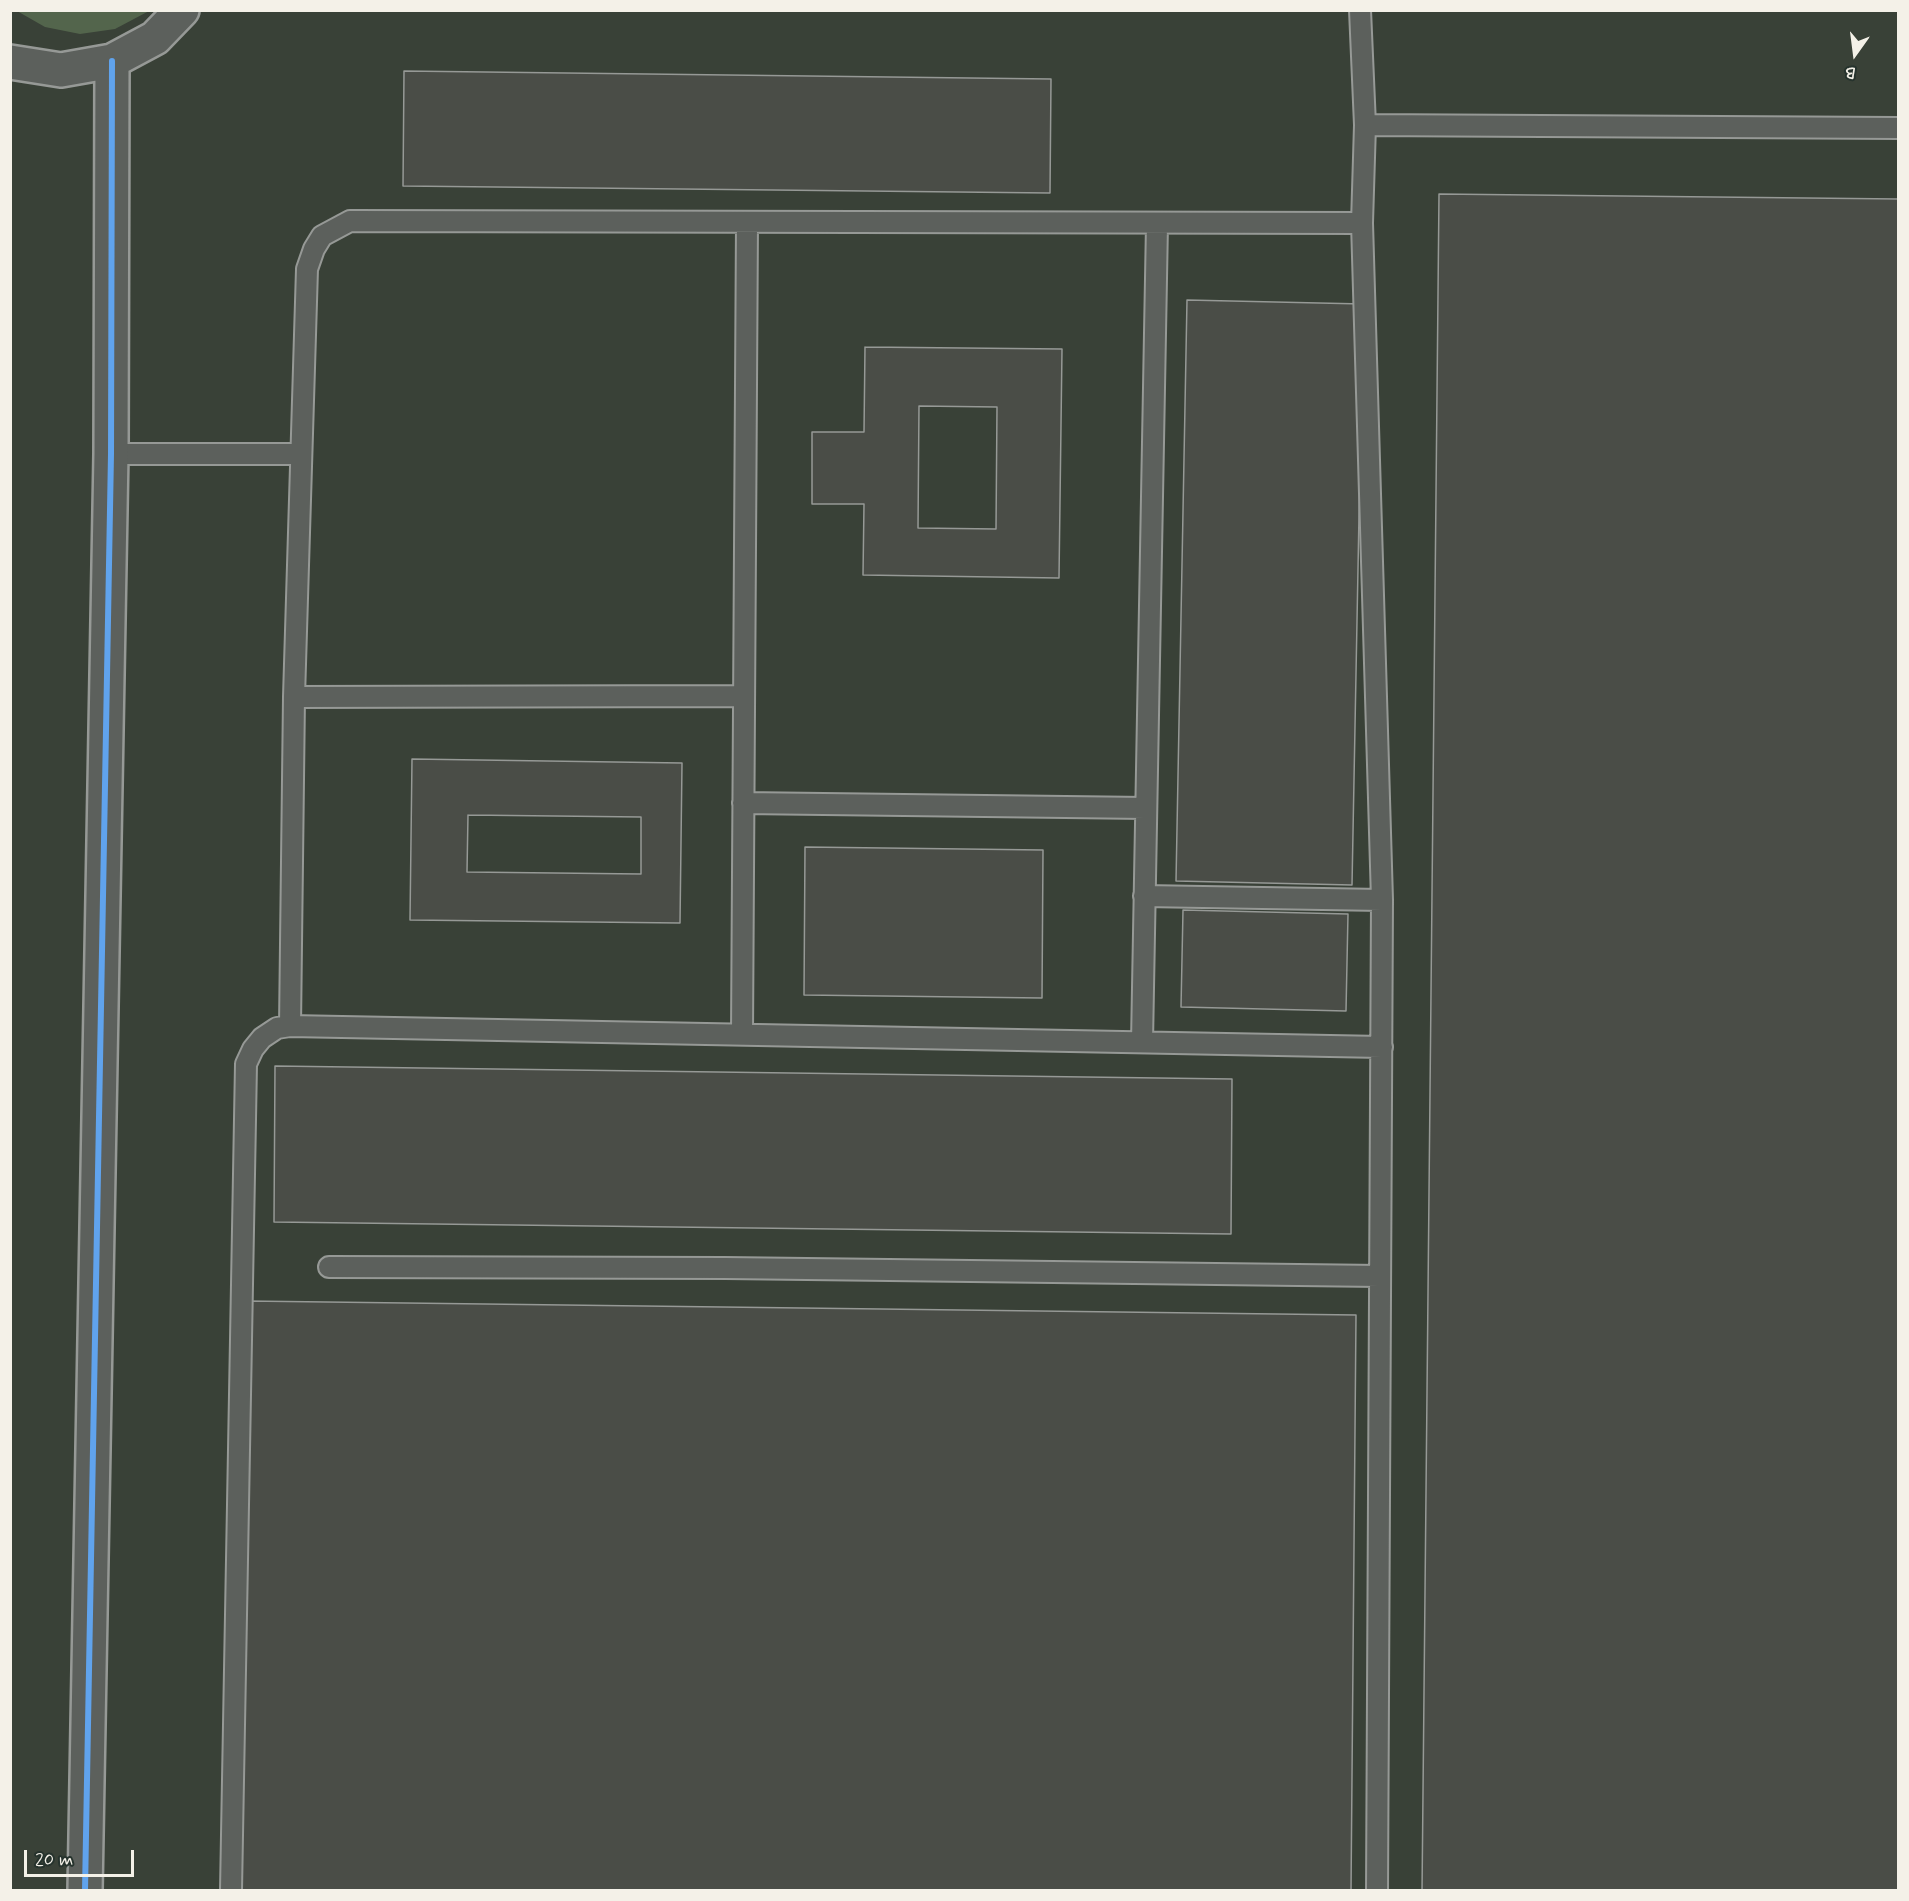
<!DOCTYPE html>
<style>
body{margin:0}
#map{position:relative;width:1909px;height:1901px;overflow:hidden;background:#29302d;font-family:Mynerve,sans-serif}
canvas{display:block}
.frame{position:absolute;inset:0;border:12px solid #f4f1e8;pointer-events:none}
.north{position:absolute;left:1825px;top:24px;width:60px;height:60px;-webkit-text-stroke:4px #26332d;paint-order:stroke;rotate:194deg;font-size:16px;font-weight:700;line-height:24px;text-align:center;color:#f4f1e8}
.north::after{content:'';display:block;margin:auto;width:21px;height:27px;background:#f4f1e8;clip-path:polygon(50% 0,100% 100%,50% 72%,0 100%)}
.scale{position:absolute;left:24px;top:1850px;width:110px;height:27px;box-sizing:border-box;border:3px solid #f4f1e8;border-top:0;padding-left:8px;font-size:18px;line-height:21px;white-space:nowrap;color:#f4f1e8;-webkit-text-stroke:4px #26332d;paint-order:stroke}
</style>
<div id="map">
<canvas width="1909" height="1901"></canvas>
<div class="frame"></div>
<div class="north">B</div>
<div class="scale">20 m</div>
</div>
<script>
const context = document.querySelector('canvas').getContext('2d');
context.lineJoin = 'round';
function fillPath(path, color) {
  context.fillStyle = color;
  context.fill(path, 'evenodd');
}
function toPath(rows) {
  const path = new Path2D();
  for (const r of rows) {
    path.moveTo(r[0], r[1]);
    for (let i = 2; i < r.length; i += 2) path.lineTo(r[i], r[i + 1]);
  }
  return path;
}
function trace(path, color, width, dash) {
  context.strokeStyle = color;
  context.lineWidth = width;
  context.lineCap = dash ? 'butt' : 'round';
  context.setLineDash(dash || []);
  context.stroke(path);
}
const built = toPath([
 [11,11,1898,11,1898,1890,11,1890]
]);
const green = toPath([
 [17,11,149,11,115,29,80,34,45,27]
]);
const building = toPath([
 [404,71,1051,79,1050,193,403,186,404,71],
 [1439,194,1898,199,1898,1890,1422,1890,1439,194],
 [1187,300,1363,304,1352,885,1176,881,1187,300],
 [865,347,1062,349,1059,578,863,575,864,504,812,504,812,432,864,432,865,347],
 [919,406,997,407,996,529,918,528,919,406],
 [412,759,682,763,680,923,410,920,412,759],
 [468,815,641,817,641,874,467,872,468,815],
 [805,847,1043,850,1042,998,804,995,805,847],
 [1183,910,1348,914,1346,1011,1181,1007,1183,910],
 [275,1066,1232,1079,1231,1234,274,1222,275,1066],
 [247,1301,1356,1315,1351,1890,241,1890,247,1301]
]);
const lane = toPath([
 [1360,10,1365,125,1362,223,1382,900,1377,1890],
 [1365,125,1898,128],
 [111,454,301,454],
 [294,697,744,696],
 [743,803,1146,808],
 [1144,896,1382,900],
 [290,1026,294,697,307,269,314,249,322,236,350,221,1362,223],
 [742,1034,747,223],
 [1142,1042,1157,224],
 [329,1267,725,1268,1380,1276],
 [231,1890,246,1064,253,1049,262,1038,277,1028,290,1026,1382,1047]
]);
const street = toPath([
 [10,62,61,70,112,61,155,38,182,10],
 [85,1890,111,454,112,61]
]);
const cycleway = toPath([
 [85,1890,111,454,112,61]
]);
fillPath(built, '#394137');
fillPath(green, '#53654c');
fillPath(building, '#4a4d47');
trace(building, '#969996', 1.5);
trace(lane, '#969996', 24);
trace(street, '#969996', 38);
trace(lane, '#5c605c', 20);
trace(street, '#5c605c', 33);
trace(cycleway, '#60a3ed', 6);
</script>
